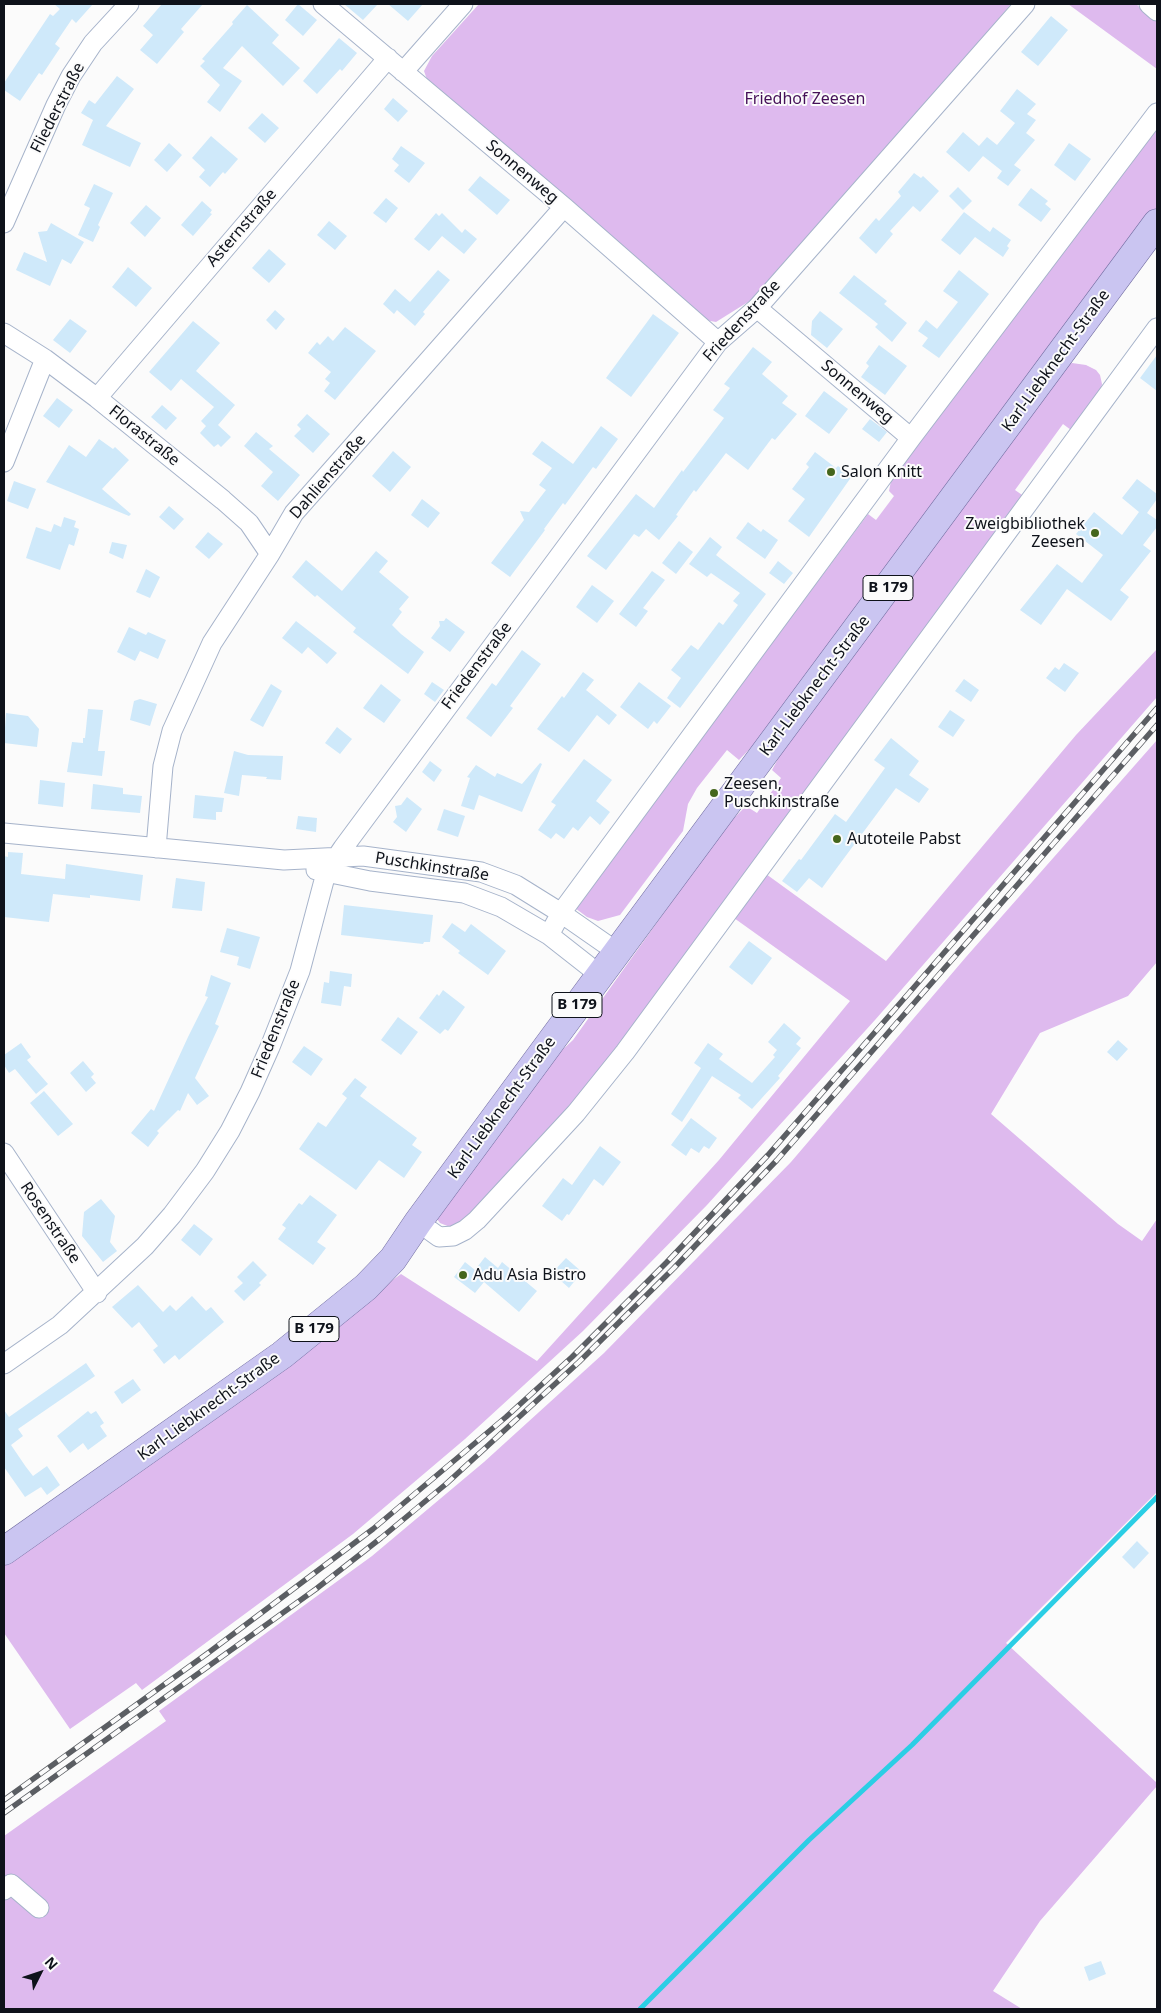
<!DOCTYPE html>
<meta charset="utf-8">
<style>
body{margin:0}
#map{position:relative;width:1161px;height:2013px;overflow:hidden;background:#fbfbfb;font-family:"Noto Sans",sans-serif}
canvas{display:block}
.frame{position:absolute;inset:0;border:5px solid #0e121a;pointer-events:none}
.north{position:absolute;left:15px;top:1948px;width:50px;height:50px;-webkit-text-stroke:4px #fbfbfb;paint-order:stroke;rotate:49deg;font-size:14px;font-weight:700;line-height:20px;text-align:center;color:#0e121a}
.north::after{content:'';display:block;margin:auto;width:18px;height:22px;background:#0e121a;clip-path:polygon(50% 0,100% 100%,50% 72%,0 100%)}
</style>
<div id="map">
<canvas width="1161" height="2013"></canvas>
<div class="frame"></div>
<div class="north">N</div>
</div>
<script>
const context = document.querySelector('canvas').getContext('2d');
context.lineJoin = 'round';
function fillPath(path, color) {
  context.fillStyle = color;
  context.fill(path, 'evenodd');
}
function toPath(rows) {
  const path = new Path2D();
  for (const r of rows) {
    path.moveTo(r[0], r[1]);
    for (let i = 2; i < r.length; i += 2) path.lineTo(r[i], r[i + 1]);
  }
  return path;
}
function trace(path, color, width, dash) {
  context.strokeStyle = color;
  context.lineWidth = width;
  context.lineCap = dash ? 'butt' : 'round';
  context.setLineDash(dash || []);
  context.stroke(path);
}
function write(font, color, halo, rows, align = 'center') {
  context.font = font + ' "Noto Sans",sans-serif';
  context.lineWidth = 4;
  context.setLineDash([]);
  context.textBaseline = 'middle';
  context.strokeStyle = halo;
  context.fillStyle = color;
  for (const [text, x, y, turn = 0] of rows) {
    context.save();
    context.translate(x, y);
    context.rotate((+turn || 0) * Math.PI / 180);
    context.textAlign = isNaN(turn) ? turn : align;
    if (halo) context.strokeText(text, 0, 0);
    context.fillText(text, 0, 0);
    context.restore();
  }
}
const green = toPath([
 [479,4,1011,4,818,234,756,297,716,322,705,320,430,88,424,71,432,56],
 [1068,4,1136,4,1157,22,1157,69],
 [1157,124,1157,208,790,705,777,721,739,760,727,750,697,788,688,804,683,831,620,915,598,921,587,917,575,908,868,514,876,520,894,496,889,491,891,481],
 [1072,363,1086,365,1096,370,1100,375,1102,384,1101,390,1071,430,1063,424,1015,490,1025,497,572,1110,471,1215,461,1223,450,1227,440,1223,437,1219,545,1066,573,1040,726,826,746,806,757,813,781,778,772,770,794,729,1062,367],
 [1157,649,1157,697,875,1020,707,1205,583,1331,465,1439,353,1534,142,1690,136,1683,70,1729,4,1633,4,1565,258,1388,354,1308,401,1274,537,1361,719,1160,850,1001,734,918,766,874,886,961,1076,735],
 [1157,740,1157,962,1128,996,1040,1033,991,1114,1118,1224,1142,1241,1157,1219,1157,1492,1006,1643,1157,1783,1157,1786,1040,1921,993,1991,1022,2009,4,2009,4,1836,166,1721,159,1711,372,1556,484,1462,604,1353,791,1162,966,957]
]);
const stream = toPath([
 [640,2009,809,1840,912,1745,1157,1497]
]);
const building = toPath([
 [54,4,93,4,76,23,72,19,55,44,60,48,42,75,39,73,20,101,4,90,4,83,50,14,53,16,60,9],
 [162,4,203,4,181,29,184,32,157,64,140,50,153,35,143,26],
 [298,4,317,20,303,36,285,20],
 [344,4,378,4,363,20],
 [388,4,423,4,408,21],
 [247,5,279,35,272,43,300,68,283,86,242,46,223,68,242,81,220,112,207,102,220,85,200,66,205,61,202,59,233,24,232,22],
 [1051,16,1068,30,1038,66,1021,52],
 [339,38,357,53,342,71,340,69,317,94,303,81],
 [117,76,134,89,106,126,141,143,130,167,82,145,93,120,81,113,89,100,95,104],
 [1017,89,1036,104,1027,114,1036,120,1026,133,1035,140,1014,165,1021,170,1008,186,997,178,1002,171,983,156,969,172,946,152,963,132,979,146,987,137,997,145,1015,123,1000,111],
 [393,98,408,111,398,122,384,109],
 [262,113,279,128,265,143,248,128],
 [211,136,238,159,225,174,223,172,210,187,199,177,205,170,192,158],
 [169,143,182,155,167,172,154,160],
 [1069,143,1091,159,1075,181,1054,165],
 [401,146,425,163,409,183,394,171,399,165,392,159],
 [914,173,921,178,923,176,939,191,920,212,913,206,890,231,893,234,876,254,859,238,876,218,879,221,901,196,898,192],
 [480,176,510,200,497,215,468,190],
 [94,184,113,193,98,225,100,227,93,242,78,235,90,208,84,205],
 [958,187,972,201,963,210,949,196],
 [1031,188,1048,201,1045,204,1051,209,1041,222,1018,205],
 [386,198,398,208,386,223,373,213],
 [202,201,212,210,210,213,212,214,193,236,181,225],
 [146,205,161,218,145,237,130,223],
 [964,212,990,232,993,227,1011,240,1007,246,1009,248,1003,257,975,237,960,255,941,240],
 [436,213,439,216,442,213,462,233,465,229,477,239,464,254,442,236,429,251,414,239],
 [329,221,347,236,335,250,317,235],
 [51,223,84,242,71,264,62,259,50,286,16,270,24,252,47,262,38,232,47,231],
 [269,249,286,264,269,283,252,268],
 [128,267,152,288,136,307,112,287],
 [438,270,450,280,423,312,425,314,415,326,397,310,394,314,383,304,395,289,410,302],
 [959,270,989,294,939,358,922,346,928,338,918,331,926,320,937,329,958,302,943,291],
 [854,275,887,301,884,304,907,323,892,342,875,327,878,324,839,293],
 [275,310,285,319,276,330,266,320],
 [820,311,843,329,827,348,811,335,812,321],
 [653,314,679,333,631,397,606,378],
 [70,319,87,331,70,353,53,340],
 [193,321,220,343,196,371,235,405,218,425,231,437,221,447,218,444,214,447,200,433,206,426,201,421,214,407,181,379,171,391,149,372],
 [345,327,376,351,335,400,324,391,330,383,325,379,331,372,308,353,317,342,320,345,328,336,333,341],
 [879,345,907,366,885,395,861,377,869,366,866,363],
 [753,347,772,362,762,374,788,396,782,403,797,414,775,440,772,438,748,470,726,453,696,492,694,490,676,515,678,516,659,540,646,529,639,537,634,534,606,570,587,556,636,494,654,508,682,470,683,472,724,418,713,410,730,388,724,384],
 [1157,355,1157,391,1140,378],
 [824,391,848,409,829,434,805,416],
 [57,398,73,410,59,428,43,416],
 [162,405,177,418,166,430,151,417],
 [307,414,330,434,313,453,294,436,301,429,297,425],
 [870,419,887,432,879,442,862,429],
 [601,426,618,439,596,469,593,467,565,505,563,503,544,529,545,530,510,577,491,563,524,520,520,511,529,512,546,490,539,485,552,468,532,454,542,441,573,464],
 [256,432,273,446,269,449,300,475,278,501,261,486,273,472,244,446],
 [99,439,113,449,115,447,129,460,102,489,131,514,129,516,46,482,69,445,86,457],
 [393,451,411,467,390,492,372,476],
 [815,452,836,468,838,466,852,476,809,537,788,521,805,499,792,489,809,467,806,464],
 [1137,479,1157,494,1157,499,1147,513,1157,520,1157,527,1143,545,1151,551,1120,590,1129,597,1111,621,1067,589,1041,625,1020,610,1057,564,1082,583,1103,555,1076,534,1094,512,1122,535,1139,512,1122,498],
 [14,481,36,489,28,509,7,501],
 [422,499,440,513,428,528,411,515],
 [169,506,184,519,174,530,159,517],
 [64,517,76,521,74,527,79,529,74,546,69,544,60,570,26,558,36,527,51,532,54,524,61,527],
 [748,522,761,532,763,529,778,540,765,559,736,538],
 [208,532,223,544,209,559,195,547],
 [710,537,722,547,716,555,766,594,680,708,667,698,681,678,671,670,691,645,698,650,719,622,723,625,738,605,733,601,740,593,711,573,707,577,689,564],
 [679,541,693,552,676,574,662,563],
 [112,542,127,545,123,559,109,553],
 [376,551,388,561,379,572,409,597,399,609,402,612,392,625,401,634,424,652,408,674,353,632,356,628,317,595,315,597,292,577,306,560,342,591],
 [778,561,793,573,784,584,769,573],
 [146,569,160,577,150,598,136,592],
 [652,571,665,580,643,608,648,611,636,627,619,614],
 [592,585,614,601,597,623,576,607],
 [446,618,465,632,450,652,431,638,440,626,439,621,444,621],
 [296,621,337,653,327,664,308,647,302,654,282,638],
 [129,627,146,635,148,632,166,640,158,659,140,651,135,661,117,652],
 [522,650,541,664,510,706,513,708,491,737,466,718,492,683,496,686],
 [1064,663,1079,673,1065,692,1046,678,1055,667,1059,670],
 [583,672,594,680,586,690,617,715,609,725,597,715,569,752,537,729,562,696,564,698],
 [964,679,979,690,971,702,955,691],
 [432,682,444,690,435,702,424,694],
 [639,682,671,706,657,724,654,721,648,729,620,707],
 [271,684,282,691,263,727,250,720],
 [381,684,401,700,384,723,363,708],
 [140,699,157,704,150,726,130,720,134,701],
 [88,709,103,710,98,751,105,751,102,776,67,772,72,742,83,743,83,738,85,738],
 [950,710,965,720,953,737,938,727],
 [6,713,28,716,39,729,37,747,4,743],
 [337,727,352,739,340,754,325,743],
 [891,738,919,761,909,775,929,789,919,803,896,788,822,888,809,878,797,892,782,881,799,859,801,860,835,814,846,822,885,768,874,760],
 [234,751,248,755,283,756,281,780,266,779,267,777,242,775,239,796,224,793],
 [584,759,612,780,596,801,610,812,600,825,590,816,578,831,573,827,564,839,556,833,551,839,538,830,556,805,551,802],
 [430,761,442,770,434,782,422,772],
 [540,763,542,764,522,812,479,795,474,810,461,806,470,778,467,777,476,765,495,777,497,773,522,784],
 [40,780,65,783,63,807,38,804],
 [93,784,123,788,123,794,142,796,140,813,91,809],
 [195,795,224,798,222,812,216,812,216,820,193,818],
 [407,797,422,809,406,832,393,822,397,817,395,806,401,805],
 [444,809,465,816,458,837,437,830],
 [298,816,317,818,316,832,296,829],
 [8,852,23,853,21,874,65,879,66,864,143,875,140,901,90,895,90,898,53,894,49,922,4,917,4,856,8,857],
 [176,878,205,882,202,911,172,908],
 [344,905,433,915,430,942,424,942,423,944,341,935],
 [452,923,465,932,471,924,506,951,488,975,458,953,460,951,442,937],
 [227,928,260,937,250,969,237,965,239,957,220,952],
 [749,941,772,958,752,985,729,967],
 [330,971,352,974,351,987,344,986,341,1006,321,1003,324,982,329,983],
 [211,975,231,983,215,1024,219,1026,195,1078,209,1096,197,1105,188,1093,180,1111,178,1110,157,1131,159,1133,148,1147,131,1133,151,1109,154,1111,188,1037,208,997,205,996],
 [443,990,465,1007,448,1031,445,1029,440,1034,419,1018,437,994,439,996],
 [398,1017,418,1032,401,1055,381,1040],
 [784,1023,801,1038,796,1044,801,1048,778,1076,780,1078,752,1109,738,1098,741,1095,712,1076,682,1122,671,1114,701,1068,694,1063,708,1043,723,1054,719,1059,752,1083,775,1057,773,1055,777,1050,768,1042],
 [1118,1040,1128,1049,1117,1061,1107,1052],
 [21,1043,31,1057,27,1060,48,1084,36,1094,15,1069,9,1073,4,1065,4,1055],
 [304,1046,323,1059,311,1076,292,1062],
 [83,1061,94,1074,91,1077,96,1083,86,1092,70,1073],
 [355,1078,367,1087,360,1096,417,1138,412,1145,422,1152,404,1178,379,1160,356,1190,299,1149,318,1122,326,1127,347,1098,342,1094],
 [44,1091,73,1124,58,1136,30,1103],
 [691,1118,717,1138,709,1149,704,1146,699,1153,691,1148,686,1156,671,1145],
 [600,1146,621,1162,603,1186,594,1179,569,1215,567,1214,562,1221,542,1206,563,1178,572,1185],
 [310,1195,337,1215,317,1242,326,1248,313,1265,278,1239,286,1228,282,1225,299,1203,302,1205],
 [101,1199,115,1216,110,1242,117,1251,103,1262,82,1236,84,1212],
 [194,1224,213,1239,200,1256,181,1240],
 [485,1257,498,1268,502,1262,537,1291,519,1312,484,1282,475,1293,454,1277,465,1262,475,1270],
 [566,1258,582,1272,569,1288,552,1273],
 [253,1261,267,1275,259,1283,261,1285,244,1301,234,1291,243,1283,237,1277],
 [138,1285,163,1312,170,1305,176,1311,192,1296,206,1311,211,1307,224,1322,179,1360,175,1355,164,1364,153,1350,158,1346,139,1322,132,1328,112,1307],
 [86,1363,95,1376,18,1429,23,1436,11,1445,26,1467,33,1476,47,1466,60,1485,47,1495,41,1487,25,1497,4,1467,4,1410,9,1417],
 [133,1379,141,1390,122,1404,114,1392],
 [88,1411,91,1414,96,1411,104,1423,100,1426,107,1436,88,1450,83,1443,70,1453,57,1436],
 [1137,1541,1149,1553,1134,1569,1122,1557],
 [1101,1961,1106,1974,1089,1981,1084,1967]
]);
const minor = toPath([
 [323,4,564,207,718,342],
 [1149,4,1157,11],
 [403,72,463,4],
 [4,223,56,105,71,76,93,43,129,4],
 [757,308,911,438],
 [4,333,45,359,97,398,223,500,249,523,270,554],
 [97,398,388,58],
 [4,462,45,359],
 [4,833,284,860,363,856,481,872,516,885,561,913,617,952],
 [156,848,163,766,172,731,212,643,270,554,294,513,564,207],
 [316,870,370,881,464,893,501,907,549,935,600,975],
 [549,935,561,913,911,438,1157,113],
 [4,1153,97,1293],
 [418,1222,439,1237,453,1236,465,1230,477,1220,576,1113,625,1052,1157,328],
 [4,1364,60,1325,145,1246,172,1215,205,1171,230,1131,250,1092,270,1047,300,971,326,873,343,848,718,342,757,308,1025,4],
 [4,1890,11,1884,39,1908]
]);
const primary = toPath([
 [4,1551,282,1355,366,1287,393,1259,418,1222,555,1036,1157,223]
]);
const rail = toPath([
 [4,1800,208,1653,373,1529,506,1417,572,1357,667,1262,768,1155,1157,708],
 [4,1813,316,1589,381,1538,446,1484,579,1362,674,1268,777,1160,1157,725]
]);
const markers = [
 [831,472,5,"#45661c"],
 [1095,533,5,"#45661c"],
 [714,793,5,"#45661c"],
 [837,839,5,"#45661c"],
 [463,1275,5,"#45661c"]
];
const shields = [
 [888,588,50],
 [577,1005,50],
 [314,1329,50]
];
const shieldNames = [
 ["B 179",888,588],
 ["B 179",577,1005],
 ["B 179",314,1329]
];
const parkNames = [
 ["Friedhof Zeesen",805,99]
];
const streetNames = [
 ["Fliederstraße",58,108,-63],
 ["Sonnenweg",522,172,40],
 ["Asternstraße",242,228,-49],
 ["Friedenstraße",742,321,-47],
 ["Karl-Liebknecht-Straße",1056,361,-54],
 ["Sonnenweg",857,392,40],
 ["Florastraße",144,436,39],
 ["Dahlienstraße",328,477,-49],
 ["Friedenstraße",477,666,-53],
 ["Karl-Liebknecht-Straße",815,686,-53],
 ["Puschkinstraße",432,867,9],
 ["Friedenstraße",276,1029,-68],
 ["Karl-Liebknecht-Straße",502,1108,-54],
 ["Rosenstraße",50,1223,56],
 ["Karl-Liebknecht-Straße",209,1407,-36]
];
const poiNames = [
 ["Salon Knitt",841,472],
 ["Zweigbibliothek",1085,524,"right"],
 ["Zeesen",1085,542,"right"],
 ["Zeesen,",724,784],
 ["Puschkinstraße",724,802],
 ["Autoteile Pabst",847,839],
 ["Adu Asia Bistro",473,1275]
];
fillPath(green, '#debaee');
trace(stream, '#2bcee5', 5);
fillPath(building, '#cfe9fa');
trace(minor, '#a6b3ca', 21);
trace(primary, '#716da0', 29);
trace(minor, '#fff', 19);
trace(primary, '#cac5f1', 28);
trace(rail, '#5b5e63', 5.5);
trace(rail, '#fbfbfb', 4, [11]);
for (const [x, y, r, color] of markers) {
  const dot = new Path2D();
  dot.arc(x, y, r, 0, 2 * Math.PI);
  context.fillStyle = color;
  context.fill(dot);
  trace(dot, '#fbfbfb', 2);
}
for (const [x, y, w] of shields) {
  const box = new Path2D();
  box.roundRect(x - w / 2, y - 12.5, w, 25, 4);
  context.fillStyle = '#fbfbfb';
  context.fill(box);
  trace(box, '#0e121a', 1);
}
write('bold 15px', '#0e121a', null, shieldNames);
write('16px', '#451058', '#fbfbfb', parkNames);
write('16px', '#0e121a', '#fbfbfb', streetNames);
write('16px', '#0e121a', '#fbfbfb', poiNames, 'left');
</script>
